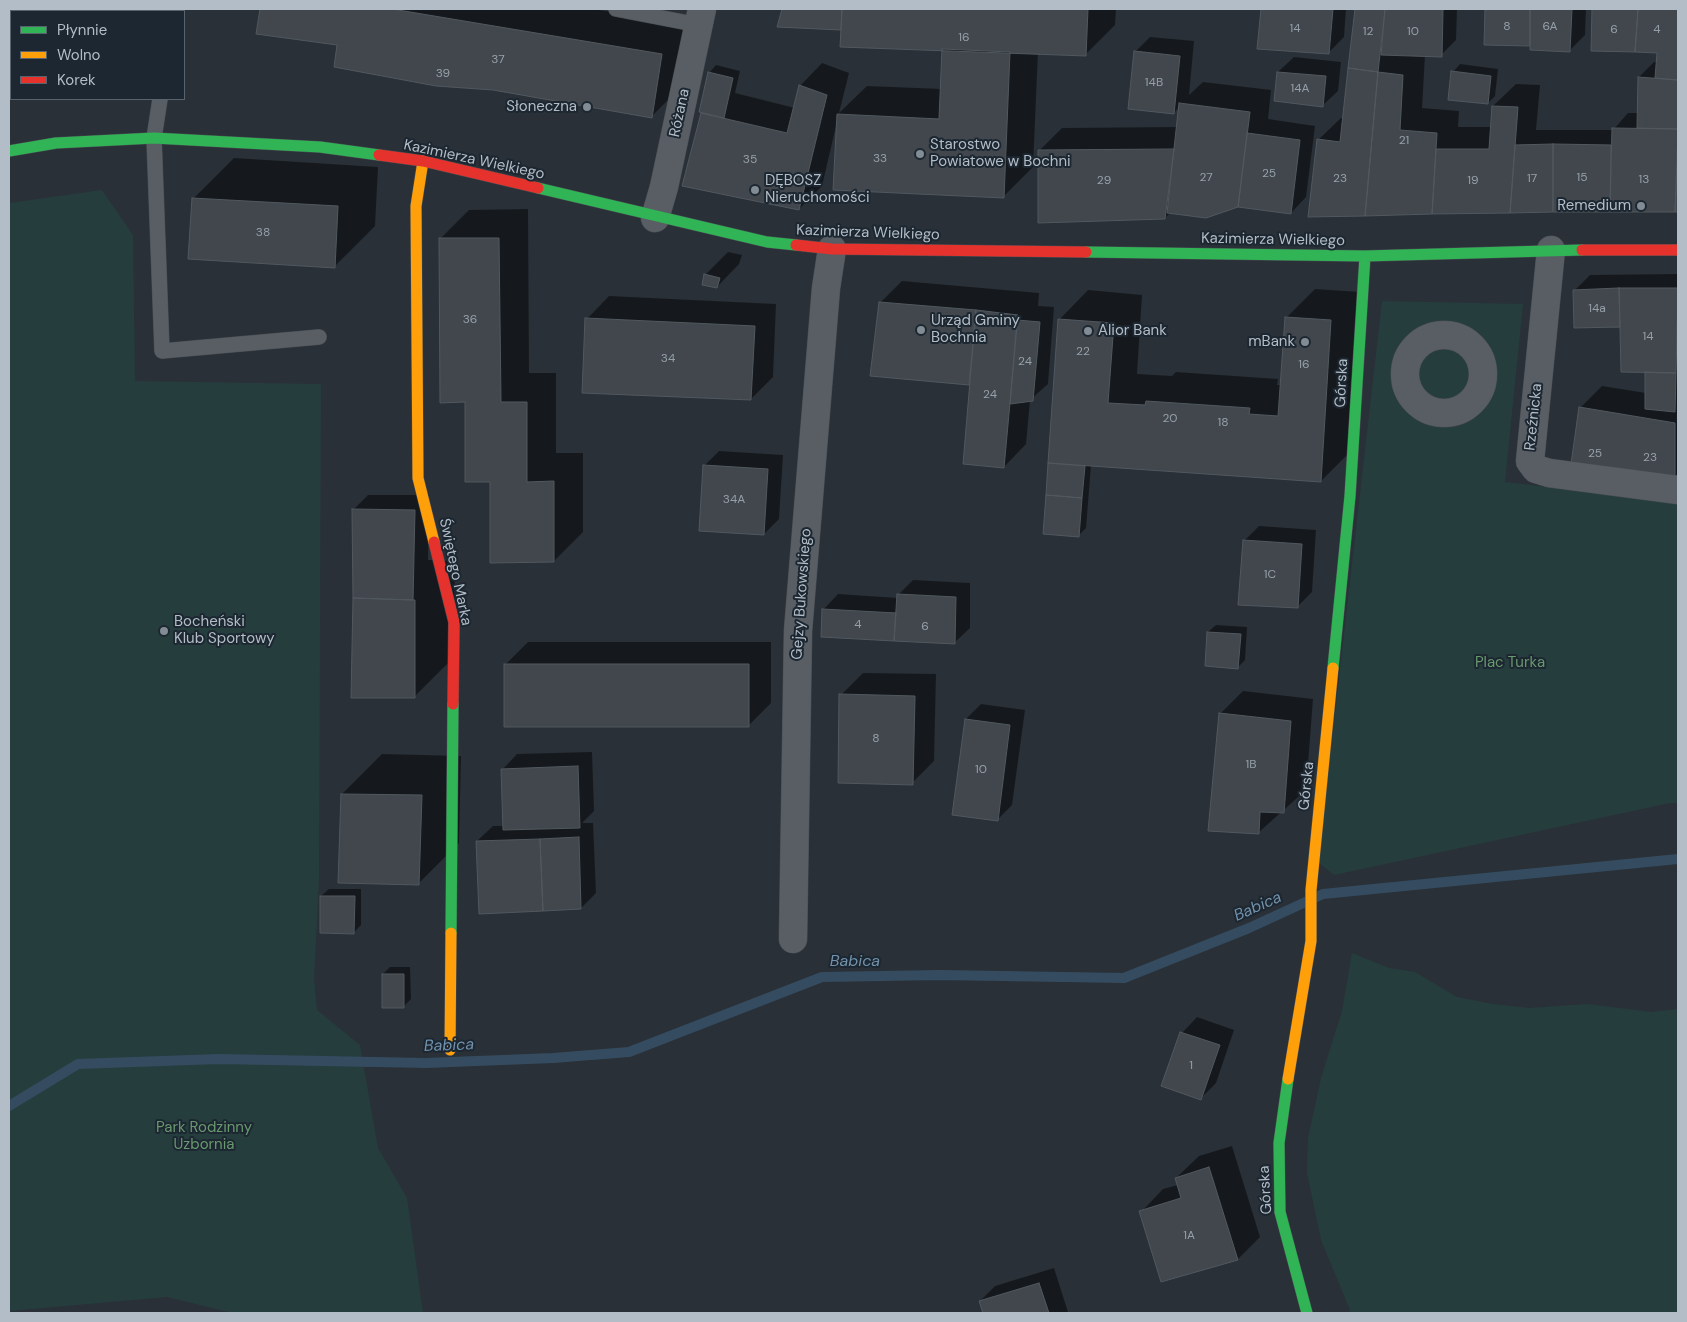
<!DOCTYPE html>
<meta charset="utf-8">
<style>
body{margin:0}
#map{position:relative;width:1687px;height:1322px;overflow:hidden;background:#293037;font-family:"DM Sans",sans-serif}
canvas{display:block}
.frame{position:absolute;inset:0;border:10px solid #b2bdc8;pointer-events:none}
.legend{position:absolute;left:10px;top:10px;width:175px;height:90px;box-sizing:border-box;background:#1c2731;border:1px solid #58636d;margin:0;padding:6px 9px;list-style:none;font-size:15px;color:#b2bdc8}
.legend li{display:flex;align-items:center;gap:10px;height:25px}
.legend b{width:25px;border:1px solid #58636d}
</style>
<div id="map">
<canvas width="1687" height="1322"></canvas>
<div class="frame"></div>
<ul class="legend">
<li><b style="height:6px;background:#30b455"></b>Płynnie</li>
<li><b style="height:6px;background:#ff9f0a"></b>Wolno</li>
<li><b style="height:6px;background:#e5322d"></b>Korek</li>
</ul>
</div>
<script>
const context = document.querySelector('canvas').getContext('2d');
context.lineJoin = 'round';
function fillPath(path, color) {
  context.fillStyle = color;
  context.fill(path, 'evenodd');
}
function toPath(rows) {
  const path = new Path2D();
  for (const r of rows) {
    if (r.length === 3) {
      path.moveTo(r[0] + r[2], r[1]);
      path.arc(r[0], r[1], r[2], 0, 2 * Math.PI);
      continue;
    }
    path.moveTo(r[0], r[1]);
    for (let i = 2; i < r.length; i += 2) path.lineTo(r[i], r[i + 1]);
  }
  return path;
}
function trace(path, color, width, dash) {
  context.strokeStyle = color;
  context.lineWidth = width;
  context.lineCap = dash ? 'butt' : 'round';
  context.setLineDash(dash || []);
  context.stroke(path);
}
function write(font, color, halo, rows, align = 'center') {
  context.font = font + ' "DM Sans",sans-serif';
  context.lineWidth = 4;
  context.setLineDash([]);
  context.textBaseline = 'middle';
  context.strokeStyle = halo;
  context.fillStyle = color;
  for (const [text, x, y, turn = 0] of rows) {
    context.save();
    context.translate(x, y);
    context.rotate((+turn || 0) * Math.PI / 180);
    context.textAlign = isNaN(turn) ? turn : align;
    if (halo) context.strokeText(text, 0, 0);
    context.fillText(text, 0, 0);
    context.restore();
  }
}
const green = toPath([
 [102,190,133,235,135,381,321,384,319,878,314,979,317,1010,360,1045,378,1148,407,1198,423,1313,233,1313,167,1297,9,1311,9,203],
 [1382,301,1523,304,1505,482,1678,502,1678,803,1670,803,1334,875,1318,862],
 [1352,953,1389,968,1415,972,1457,997,1493,1004,1529,1008,1587,1004,1651,1012,1678,1009,1678,1313,1349,1313,1350,1310,1321,1240,1307,1173,1308,1138,1321,1078,1342,1011]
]);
const shadow = toPath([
 [28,9,92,9,29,11],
 [261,9,593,9,690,25,681,87,652,116,338,44,257,33],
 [783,9,1116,9,1115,25,1086,54,1038,52,1033,167,1004,196,836,126,822,186,799,209,702,113,709,73,716,65,740,71,735,93,795,108,800,86,822,63,849,73,839,113,867,86,942,89,944,48,842,26,778,26],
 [1262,9,1346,9,1344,37,1329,52,1259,48],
 [1356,9,1457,9,1456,40,1441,55,1425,55,1422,108,1459,111,1458,127,1492,127,1493,106,1516,84,1540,85,1536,130,1613,130,1628,113,1638,113,1639,77,1654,62,1658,62,1658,52,1592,50,1593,9,1678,9,1678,211,1510,212,1318,140,1341,118,1344,118],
 [1486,9,1586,9,1585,35,1570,50,1531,45,1485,44],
 [1150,37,1194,41,1189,95,1203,82,1271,90,1268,119,1315,126,1306,197,1291,213,1238,206,1171,212,1165,218,1040,150,1062,128,1178,127,1180,106,1174,113,1135,52],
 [1294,57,1341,62,1338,91,1322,106,1278,72],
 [1460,64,1498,69,1495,96,1488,103,1453,72],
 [234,158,378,167,375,226,335,266,193,199],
 [528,209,529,373,556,373,556,453,583,453,583,532,554,561,491,481,466,401,440,239,469,210],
 [728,252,742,255,739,264,717,287,705,275],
 [1678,274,1678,474,1674,477,1580,408,1602,386,1646,393,1647,373,1621,326,1575,290,1590,275],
 [902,281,1039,293,1038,306,1054,307,1048,384,1030,400,1026,444,1004,467,971,384,872,375,880,303],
 [1315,289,1360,292,1350,452,1321,481,1091,465,1086,528,1078,536,1049,463,1059,320,1088,290,1142,295,1137,374,1172,376,1176,372,1278,379,1277,385,1281,385,1286,318],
 [609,296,776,304,773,377,751,399,587,319],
 [719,451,783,455,779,519,764,534,704,466],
 [368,495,429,495,428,560,455,561,454,657,414,697,355,597,353,510],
 [1259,526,1316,530,1312,592,1297,607,1244,541],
 [913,580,970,583,970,628,954,643,823,610,838,594,898,598,898,595],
 [1216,625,1247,627,1245,660,1238,667,1208,632],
 [528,642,771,642,771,703,748,726,505,665],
 [863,673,936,674,934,761,912,783,841,695],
 [1243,691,1313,699,1306,790,1258,833,1220,714],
 [981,704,1025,710,1012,805,997,820,966,719],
 [592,752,594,811,582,823,593,823,596,893,581,908,477,841,493,826,504,826,502,770,517,754],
 [382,754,461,756,459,843,419,883,342,794],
 [329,889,361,889,361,925,354,932,321,896],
 [390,967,410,967,411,999,404,1006,383,974],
 [1197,1017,1234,1030,1216,1083,1201,1098,1182,1033],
 [1232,1146,1260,1237,1238,1259,1141,1212,1163,1189,1178,1185,1176,1178,1199,1156],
 [1054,1268,1068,1312,1066,1313,984,1313,980,1301,995,1286]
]);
const stream = toPath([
 [9,1106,78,1064,219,1059,426,1063,553,1058,629,1052,822,977,940,975,1124,978,1249,928,1323,894,1678,859]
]);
const building = toPath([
 [27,9,132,9,52,11,27,11,27,9],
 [260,9,392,9,662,54,652,118,493,90,436,86,334,67,337,45,256,34,260,9],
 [782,9,842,9,841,30,777,27,782,9],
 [842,9,1088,9,1086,56,840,47,842,9],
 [1261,9,1333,9,1329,54,1257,49,1261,9],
 [1355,9,1385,9,1378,72,1348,68,1355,9],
 [1385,9,1443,9,1442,57,1381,55,1385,9],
 [1485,9,1530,9,1530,46,1484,45,1485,9],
 [1530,9,1572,9,1570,52,1530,50,1530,9],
 [1592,9,1638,9,1635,52,1591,51,1592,9],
 [1638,9,1678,9,1678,80,1655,78,1657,53,1635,52,1638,9],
 [942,49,1010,52,1004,198,833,190,837,114,939,119,942,49],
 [1134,51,1180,56,1174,114,1128,109,1134,51],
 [1348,68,1378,72,1365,216,1308,217,1317,139,1340,142,1348,68],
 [1451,71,1491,76,1488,104,1448,100,1451,71],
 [708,72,733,78,724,118,699,112,708,72],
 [1277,72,1326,76,1323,107,1274,101,1277,72],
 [1378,72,1403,75,1400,130,1437,133,1432,214,1365,216,1378,72],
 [1638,77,1678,80,1678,129,1637,128,1638,77],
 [799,85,827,95,799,210,682,186,701,113,787,133,799,85],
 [1179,103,1250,112,1238,207,1206,218,1167,213,1179,103],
 [1492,106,1518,107,1510,213,1432,214,1436,149,1489,149,1492,106],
 [1612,128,1678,129,1675,212,1610,212,1612,128],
 [1247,133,1300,140,1291,214,1238,207,1247,133],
 [1553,144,1553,212,1510,213,1515,145,1553,144],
 [1553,144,1611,145,1610,212,1553,212,1553,144],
 [1678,148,1678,212,1675,212,1678,148],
 [1174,149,1165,219,1038,223,1038,150,1174,149],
 [192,198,338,206,335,268,188,259,192,198],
 [439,238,499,238,501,402,527,402,527,482,554,481,554,562,490,563,490,482,465,482,465,402,440,403,439,238],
 [704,274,720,278,717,288,702,285,704,274],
 [1678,283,1678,348,1677,348,1678,283],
 [1619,288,1620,327,1574,328,1573,290,1619,288],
 [1619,288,1678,288,1676,373,1621,372,1619,288],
 [879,302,976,310,969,385,870,376,879,302],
 [976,310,1018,315,1004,468,963,464,976,310],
 [1285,317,1331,320,1321,482,1048,463,1058,319,1114,323,1108,403,1145,405,1146,401,1250,408,1249,414,1278,416,1285,317],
 [585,318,755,326,751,400,582,393,585,318],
 [1017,320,1040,322,1033,401,1010,404,1017,320],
 [1645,372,1676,373,1675,412,1645,409,1645,372],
 [1579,407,1675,423,1675,479,1571,464,1579,407],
 [1048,463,1085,466,1082,498,1046,495,1048,463],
 [703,465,768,469,764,535,699,531,703,465],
 [1046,495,1082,498,1079,537,1043,534,1046,495],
 [352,509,415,510,413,600,353,598,352,509],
 [1243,540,1302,544,1298,608,1238,605,1243,540],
 [897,594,956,597,955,644,894,641,897,594],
 [353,598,415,600,415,698,351,698,353,598],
 [822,609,896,613,894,641,821,637,822,609],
 [1207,632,1241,634,1238,669,1205,666,1207,632],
 [504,664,749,664,749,727,504,727,504,664],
 [839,694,915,696,913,785,838,783,839,694],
 [1219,713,1291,721,1284,813,1260,812,1259,834,1208,831,1219,713],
 [965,719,1010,725,998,821,952,815,965,719],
 [578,766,580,828,503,830,501,769,578,766],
 [341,794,422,795,419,885,338,883,341,794],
 [579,837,581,909,543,911,540,839,579,837],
 [540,839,543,911,479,914,476,841,540,839],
 [320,896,355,896,354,934,320,933,320,896],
 [382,974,404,974,404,1008,382,1008,382,974],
 [1180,1032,1220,1045,1201,1100,1161,1086,1180,1032],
 [1209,1167,1238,1260,1161,1282,1139,1211,1181,1198,1175,1178,1209,1167],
 [1039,1283,1049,1313,983,1313,979,1301,1039,1283]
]);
const lane = toPath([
 [616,9,699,25],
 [160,99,154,138,162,351,319,337]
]);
const street = toPath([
 [655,218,664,187,702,9],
 [1551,250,1530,461,1536,469,1549,473,1678,490],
 [1444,374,39],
 [793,939,798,631,826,288,832,249]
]);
const fast = toPath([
 [9,151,56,143,154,138,320,147,379,155],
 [538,188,767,242,796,245],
 [1086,252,1365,256,1582,250],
 [1333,668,1350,496,1365,256],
 [451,933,453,704],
 [1288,1079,1279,1143,1280,1212,1307,1313]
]);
const slow = toPath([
 [423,161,416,206,418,478,434,542],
 [450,1050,451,933],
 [1288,1079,1311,941,1311,890,1333,668]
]);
const jam = toPath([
 [379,155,423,161,538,188],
 [796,245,832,249,1086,252],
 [1582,250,1678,250],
 [434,542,454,622,453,704]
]);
const markers = [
 [587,107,5,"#828c95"],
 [920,154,5,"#828c95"],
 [755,190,5,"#828c95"],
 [1641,206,5,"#828c95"],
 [921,330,5,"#828c95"],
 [1088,331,5,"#828c95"],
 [1305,342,5,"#828c95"],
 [164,631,5,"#828c95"]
];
const numberNames = [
 ["8",1507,27],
 ["6A",1550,27],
 ["14",1295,29],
 ["6",1614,30],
 ["4",1657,30],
 ["12",1368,32],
 ["10",1413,32],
 ["16",964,38],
 ["37",498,60],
 ["39",443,74],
 ["14B",1154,83],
 ["14A",1300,89],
 ["21",1404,141],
 ["33",880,159],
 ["35",750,160],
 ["25",1269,174],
 ["27",1206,178],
 ["15",1582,178],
 ["23",1340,179],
 ["17",1532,179],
 ["13",1644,180],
 ["29",1104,181],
 ["19",1473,181],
 ["38",263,233],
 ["14a",1597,309],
 ["36",470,320],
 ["14",1648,337],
 ["22",1083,352],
 ["34",668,359],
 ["24",1025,362],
 ["16",1304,365],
 ["24",990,395],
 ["20",1170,419],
 ["18",1223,423],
 ["25",1595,454],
 ["23",1650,458],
 ["34A",734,500],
 ["1C",1270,575],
 ["4",858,625],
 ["6",925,627],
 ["8",876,739],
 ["1B",1251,765],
 ["10",981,770],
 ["1",1191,1066],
 ["1A",1189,1236]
];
const poiNames = [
 ["Słoneczna",577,107,"right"],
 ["Starostwo",930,145],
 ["Powiatowe w Bochni",930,162],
 ["DĘBOSZ",765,181],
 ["Nieruchomości",765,198],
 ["Remedium",1631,206,"right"],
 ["Urząd Gminy",931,321],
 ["Bochnia",931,338],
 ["Alior Bank",1098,331],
 ["mBank",1295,342,"right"],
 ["Bocheński",174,622],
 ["Klub Sportowy",174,639]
];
const streetNames = [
 ["Różana",680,113,-78],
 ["Kazimierza Wielkiego",474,160,12],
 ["Kazimierza Wielkiego",868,233,2],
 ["Kazimierza Wielkiego",1273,240,1],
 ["Górska",1342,383,-87],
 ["Rzeźnicka",1534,417,-84],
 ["Świętego Marka",455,572,78],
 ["Gejzy Bukowskiego",802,594,-86],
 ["Górska",1307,786,-84],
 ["Górska",1266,1190,-93]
];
const parkNames = [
 ["Plac Turka",1510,663],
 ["Park Rodzinny",204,1128],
 ["Uzbornia",204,1145]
];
const waterNames = [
 ["Babica",1258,907,-24],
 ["Babica",855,962],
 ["Babica",449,1046,-2]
];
fillPath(green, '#263d3e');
fillPath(shadow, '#0007');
trace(stream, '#354c60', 10);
fillPath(building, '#41474d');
trace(building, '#51585f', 1);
trace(lane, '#474c52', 16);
trace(street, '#474c52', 29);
trace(fast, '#474c52', 12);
trace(slow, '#474c52', 12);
trace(jam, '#474c52', 12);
trace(lane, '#595e65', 15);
trace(street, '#595e65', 28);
trace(fast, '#30b455', 11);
trace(slow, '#ff9f0a', 11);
trace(jam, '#e5322d', 11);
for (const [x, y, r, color] of markers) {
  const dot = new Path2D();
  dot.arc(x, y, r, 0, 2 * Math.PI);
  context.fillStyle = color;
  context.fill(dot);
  trace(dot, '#1c2731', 2);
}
write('12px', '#96a0a9', null, numberNames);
write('15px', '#b2bdc8', '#1c2731', poiNames, 'left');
write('15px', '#b2bdc8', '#1c2731', streetNames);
write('15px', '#69996e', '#1c2731', parkNames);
write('italic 16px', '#7292ac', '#1c2731', waterNames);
</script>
